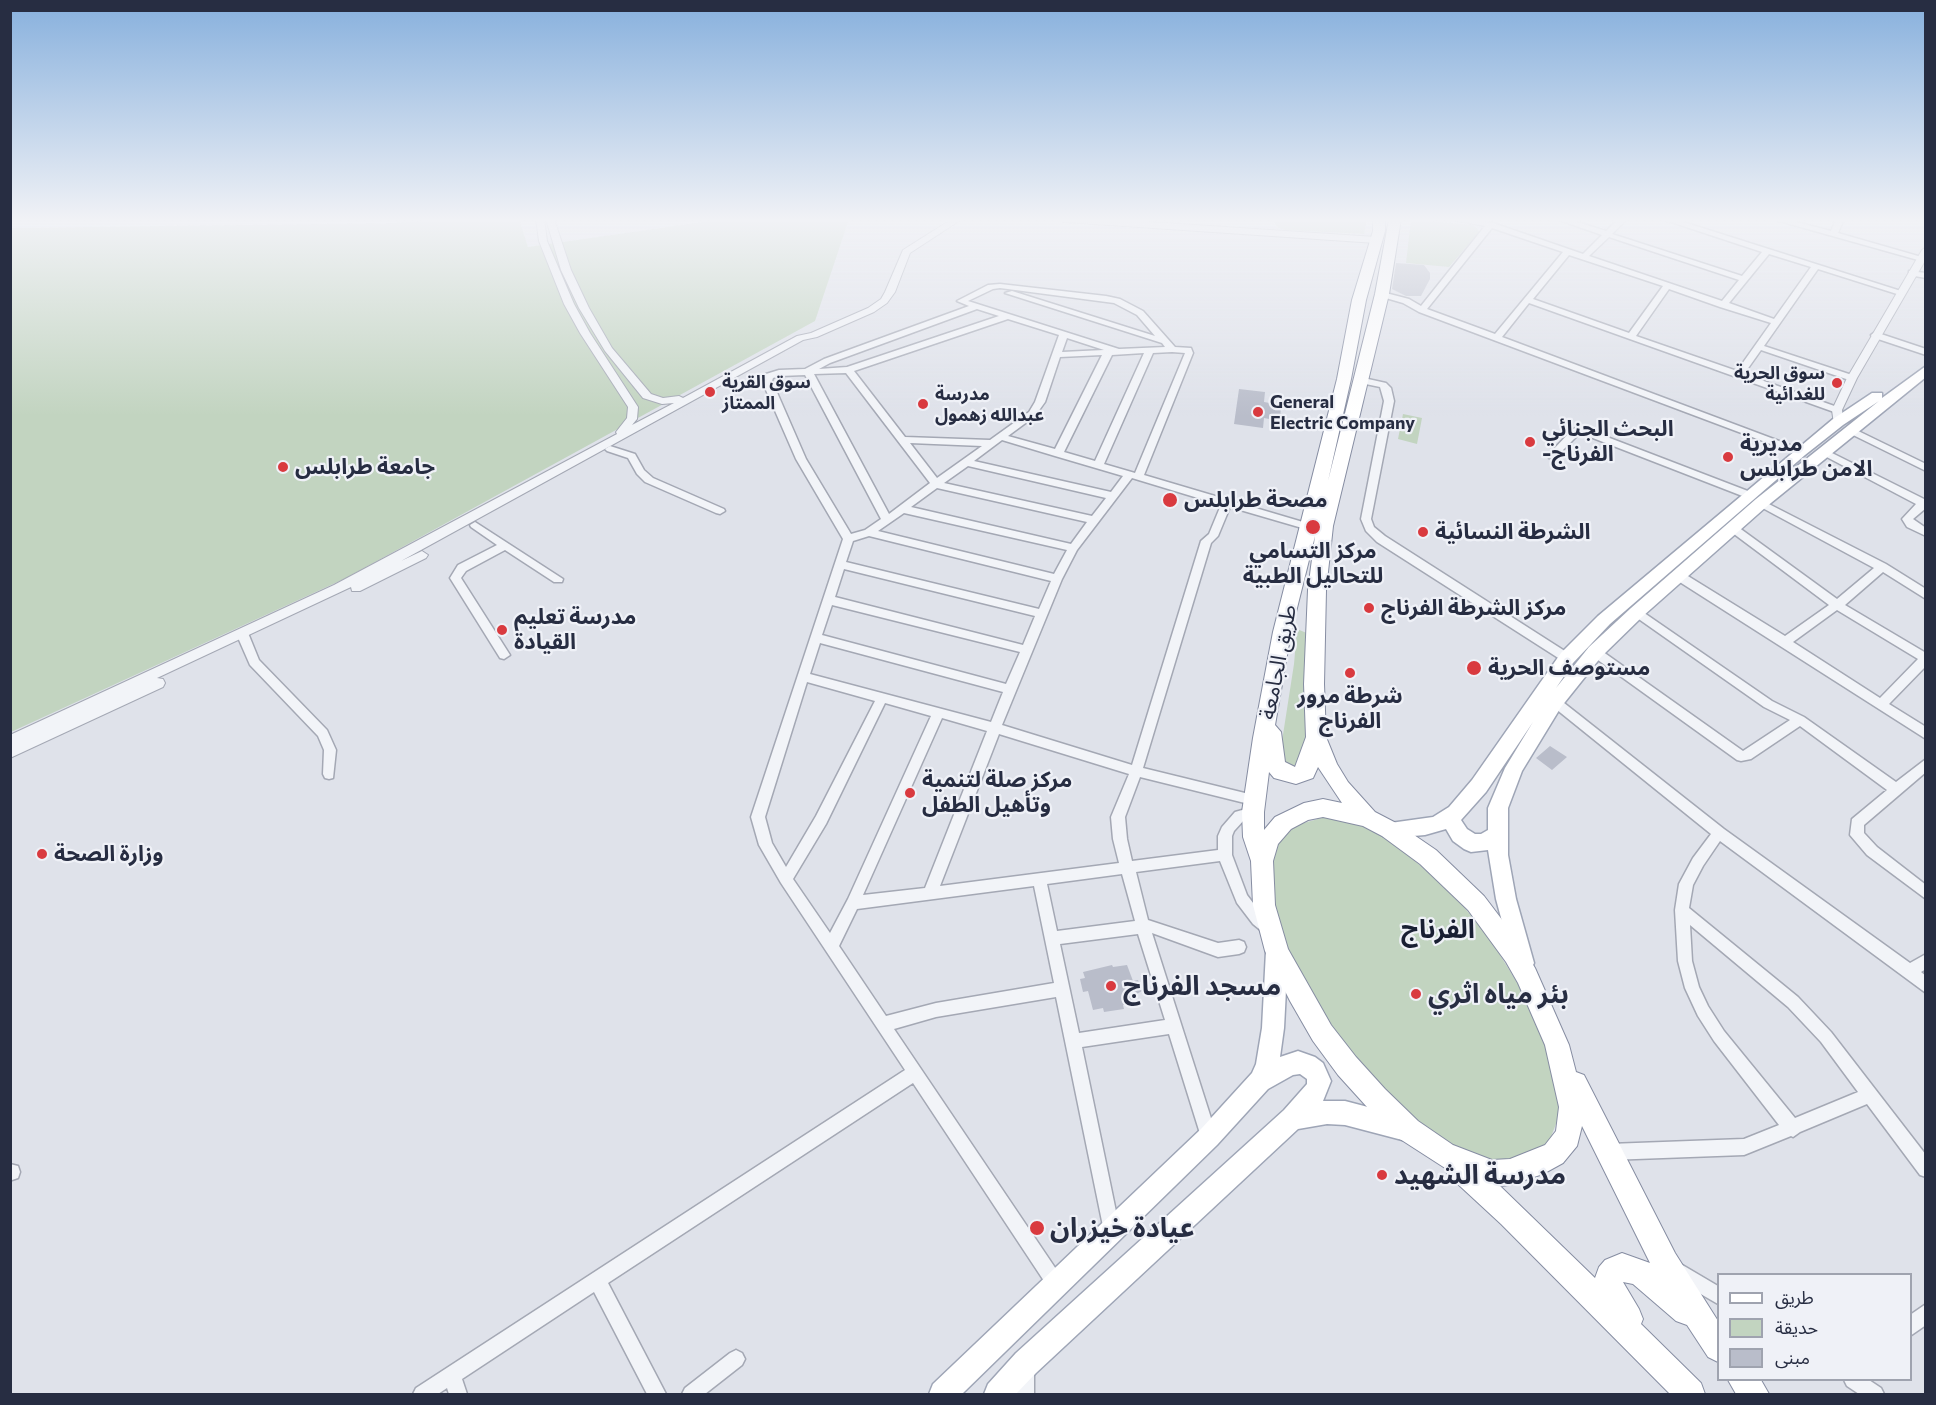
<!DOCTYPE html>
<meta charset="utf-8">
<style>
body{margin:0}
#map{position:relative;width:1936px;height:1405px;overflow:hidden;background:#dfe2ea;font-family:Commissioner,"Noto Sans Arabic",sans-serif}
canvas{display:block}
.frame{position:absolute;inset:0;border:12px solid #272d42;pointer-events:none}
.legend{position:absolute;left:1717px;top:1273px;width:195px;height:108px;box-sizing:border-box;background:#eff1f7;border:2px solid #9fa3af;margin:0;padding:8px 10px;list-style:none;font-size:18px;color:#272d42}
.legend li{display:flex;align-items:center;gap:12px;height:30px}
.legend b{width:30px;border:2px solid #9fa3af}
</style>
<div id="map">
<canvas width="1936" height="1405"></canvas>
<div class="frame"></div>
<ul class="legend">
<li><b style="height:8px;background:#fff"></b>طريق</li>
<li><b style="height:16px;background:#c2d4c0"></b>حديقة</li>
<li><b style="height:16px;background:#b9bdca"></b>مبنى</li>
</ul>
</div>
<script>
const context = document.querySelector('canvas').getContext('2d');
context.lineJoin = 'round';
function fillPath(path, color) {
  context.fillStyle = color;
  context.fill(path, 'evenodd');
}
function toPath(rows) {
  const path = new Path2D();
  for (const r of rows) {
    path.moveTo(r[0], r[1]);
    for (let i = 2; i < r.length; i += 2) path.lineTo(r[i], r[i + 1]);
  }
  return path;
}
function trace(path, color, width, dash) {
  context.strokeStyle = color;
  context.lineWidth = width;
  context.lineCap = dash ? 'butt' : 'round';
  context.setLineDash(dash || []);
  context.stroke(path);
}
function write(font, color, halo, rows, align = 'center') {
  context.font = font + ' Commissioner,"Noto Sans Arabic",sans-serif';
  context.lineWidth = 4.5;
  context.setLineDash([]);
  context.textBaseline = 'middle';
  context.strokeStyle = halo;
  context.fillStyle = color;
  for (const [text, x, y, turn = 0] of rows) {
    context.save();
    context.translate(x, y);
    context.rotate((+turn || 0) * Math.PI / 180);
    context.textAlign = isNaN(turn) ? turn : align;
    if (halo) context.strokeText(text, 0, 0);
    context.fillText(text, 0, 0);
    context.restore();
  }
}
const green = toPath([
 [447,219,519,219,528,247,723,219,849,219,815,321,344,579,11,732,10,228,396,223],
 [1272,219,1367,219,1364,234,1285,230,1278,228],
 [1411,219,1472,225,1477,228,1479,232,1449,267,1406,263],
 [1403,414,1422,418,1417,444,1398,439],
 [1297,629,1309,634,1306,766,1288,772,1280,754,1294,664],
 [1325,817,1360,823,1396,845,1428,872,1464,907,1492,942,1521,989,1540,1029,1556,1075,1559,1116,1549,1142,1525,1158,1490,1162,1445,1146,1406,1115,1328,1025,1303,982,1285,942,1275,906,1269,876,1273,848,1293,826]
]);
const building = toPath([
 [1396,263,1424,265,1430,273,1430,279,1421,296,1406,296,1392,289],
 [1239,389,1265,392,1264,402,1281,405,1280,421,1264,418,1263,428,1234,424],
 [1550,746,1567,757,1552,770,1536,758],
 [1112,965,1113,967,1127,965,1133,981,1138,980,1142,991,1135,995,1137,1002,1123,1005,1124,1009,1104,1012,1103,1008,1093,1010,1088,991,1083,992,1080,979,1085,978,1083,972]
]);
const minor = toPath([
 [1450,219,1469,219,1493,223,1583,254,1602,235,1556,219,1568,219,1606,231,1618,219,1627,219,1612,234,1742,276,1762,252,1662,219,1674,219,1904,292,1897,294,1818,269,1764,346,1855,376,1855,380,1849,380,1761,350,1744,374,1840,408,1842,410,1837,413,1529,303,1502,337,1803,450,1803,454,1800,455,1419,312,1403,303,1379,296,1379,292,1382,292,1409,299,1421,306,1485,226,1450,219],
 [1492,228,1563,252,1495,334,1427,309,1492,228],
 [1609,237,1739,280,1722,301,1589,256,1609,237],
 [1769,254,1811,267,1774,319,1729,303,1769,254],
 [1569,255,1663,286,1629,333,1533,299,1569,255],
 [1669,289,1720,307,1771,323,1737,371,1636,336,1669,289],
 [1772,219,1785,219,1831,231,1836,219,1844,219,1838,233,1925,258,1918,260,1772,219],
 [1909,271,1926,273,1926,278,1909,275,1909,271],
 [1000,284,1106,296,1120,299,1143,311,1175,347,1191,348,1193,353,1144,475,1313,525,1314,527,1309,530,1230,507,1218,536,1211,543,1143,768,1253,795,1258,796,1259,800,1258,804,1253,805,1140,777,1125,817,1127,839,1132,861,1218,850,1218,836,1222,827,1235,812,1253,807,1258,808,1260,812,1258,816,1244,820,1234,831,1232,836,1232,855,1247,895,1263,916,1274,923,1276,928,1274,933,1269,934,1264,933,1253,924,1237,903,1220,861,1136,872,1148,920,1218,943,1239,940,1244,942,1246,947,1244,952,1239,954,1218,957,1152,933,1217,1137,1215,1143,1209,1145,1203,1143,1169,1034,1082,1047,1120,1231,1118,1237,1112,1239,1106,1237,1104,1231,1056,997,936,1017,894,1029,1062,1278,1065,1284,1062,1290,1056,1293,1050,1290,913,1083,608,1283,666,1394,647,1394,594,1292,462,1379,467,1394,449,1394,447,1388,438,1394,413,1394,416,1388,905,1070,781,883,759,845,751,817,843,539,796,459,762,381,766,374,779,370,805,369,824,359,969,306,957,301,988,285,1000,284],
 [1000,288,1114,303,1137,315,1155,336,1012,291,1005,293,1162,343,1165,347,1119,349,968,301,993,289,1000,288],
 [977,309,999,316,847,367,819,369,830,363,977,309],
 [1008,319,1059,335,1035,402,1029,412,990,440,905,437,854,371,1008,319],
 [1067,338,1104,350,1062,352,1067,338],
 [1172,352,1185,353,1135,473,1104,464,1153,353,1172,352],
 [1144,353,1095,461,1064,452,1112,355,1144,353],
 [1102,355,1055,449,1008,436,1035,416,1045,402,1060,357,1102,355],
 [846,373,930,483,889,514,814,374,846,373],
 [805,375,881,519,865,530,851,534,806,459,772,381,773,378,780,376,805,375],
 [1002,440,1055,456,1123,476,1111,492,974,461,1002,440],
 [910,443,982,446,937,478,910,443],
 [968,466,1106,498,1092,516,944,483,968,466],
 [1132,478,1221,505,1209,534,1201,541,1132,765,1002,725,1062,579,1077,550,1132,478],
 [937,488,1087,522,1071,544,911,507,937,488],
 [904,513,1067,550,1054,574,878,531,904,513],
 [869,536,1051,581,1039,609,846,562,853,541,869,536],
 [844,569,1035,616,1023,645,835,597,844,569],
 [832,605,1020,652,1006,684,822,635,832,605],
 [820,643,1003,692,991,722,810,674,820,643],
 [807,682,875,701,816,816,786,867,772,843,765,817,807,682],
 [885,703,931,716,848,899,830,933,793,879,826,824,885,703],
 [942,718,987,731,925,888,863,895,942,718],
 [999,734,1129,774,1111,817,1113,839,1119,863,940,886,999,734],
 [1122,874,1135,921,1057,931,1047,884,1122,874],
 [1034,886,1054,983,936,1003,886,1016,839,946,857,909,1034,886],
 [1138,934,1165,1020,1079,1033,1060,944,1138,934],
 [1875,332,1926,349,1926,355,1872,337,1871,335,1875,332],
 [1359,377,1386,383,1391,388,1394,401,1371,519,1374,527,1385,536,1571,655,1573,658,1571,661,1563,661,1377,542,1366,531,1361,519,1384,401,1380,387,1356,382,1356,378,1359,377],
 [1581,427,1753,493,1754,495,1753,497,1745,497,1580,433,1555,458,1549,458,1549,454,1573,429,1581,427],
 [1850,427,1926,464,1926,471,1847,432,1847,428,1850,427],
 [610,446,635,454,644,470,653,478,724,509,725,511,720,514,716,513,645,482,637,474,628,458,607,451,605,449,610,446],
 [1824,449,1926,500,1926,508,1913,519,1926,528,1926,536,1907,527,1902,519,1916,504,1821,454,1821,450,1824,449],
 [1761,500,1886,564,1926,589,1926,599,1883,572,1845,605,1926,653,1926,666,1889,704,1926,727,1926,739,1675,579,1674,576,1675,573,1683,573,1785,636,1829,605,1730,531,1729,529,1730,527,1738,527,1837,599,1874,568,1757,505,1757,501,1761,500],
 [1837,610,1918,659,1880,698,1793,642,1837,610],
 [475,522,563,579,562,582,554,582,505,550,466,571,461,578,510,655,504,659,500,658,450,578,458,565,497,545,471,527,470,525,475,522],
 [1637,608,1772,701,1804,717,1896,782,1926,759,1926,772,1864,825,1864,833,1877,847,1926,885,1926,899,1867,855,1850,835,1852,819,1887,790,1800,726,1751,759,1741,761,1737,760,1591,655,1589,652,1591,649,1599,649,1743,751,1790,720,1764,707,1633,615,1631,612,1637,608],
 [242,629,248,633,259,660,327,730,336,750,333,778,329,779,325,778,323,774,324,750,318,736,250,665,236,633,242,629],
 [1555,697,1559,699,1724,829,1910,963,1926,954,1926,969,1921,972,1926,976,1926,993,1720,841,1703,866,1693,885,1689,908,1798,997,1831,1032,1926,1155,1926,1177,1920,1175,1867,1104,1800,1132,1793,1137,1791,1136,1744,1155,1609,1160,1603,1158,1601,1152,1603,1146,1609,1144,1744,1139,1779,1125,1714,1041,1698,1016,1685,988,1678,961,1675,910,1679,884,1693,858,1711,834,1551,705,1549,702,1551,699,1555,697],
 [1690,925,1788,1007,1821,1042,1858,1092,1795,1118,1724,1031,1708,1006,1699,987,1692,961,1690,925],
 [10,1164,18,1166,20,1172,18,1178,12,1180,10,1164],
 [1679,1263,1718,1286,1718,1304,1673,1278,1670,1272,1673,1266,1679,1263],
 [1926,1304,1926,1325,1910,1336,1910,1315,1926,1304],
 [736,1350,742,1353,745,1359,742,1365,705,1394,682,1394,685,1388,730,1353,736,1350],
 [1025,1360,1031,1363,1034,1369,1034,1394,1016,1394,1016,1369,1019,1363,1025,1360],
 [1844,1380,1869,1380,1881,1388,1884,1394,1859,1394,1847,1386,1844,1380]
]);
const tertiary = toPath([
 [536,219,544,219,547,241,574,304,590,333,638,407,637,419,632,425,674,403,662,404,643,398,605,351,579,308,561,270,546,219,554,219,571,270,589,308,612,348,651,394,663,398,679,396,683,398,797,336,811,333,868,308,881,299,885,292,903,250,952,219,962,219,910,253,895,292,887,303,874,312,817,337,803,340,401,561,422,551,428,555,426,558,360,591,352,591,351,587,157,678,163,679,165,683,163,687,10,758,10,735,334,585,617,434,616,432,627,418,628,407,580,333,564,304,539,241,536,219],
 [1060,219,1105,219,1376,237,1380,240,1376,243,1064,222,1060,219],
 [1926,247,1926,259,1857,378,1842,410,1843,422,1842,424,1834,424,1832,410,1847,378,1922,250,1926,247]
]);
const primary = toPath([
 [1926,366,1926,377,1766,507,1643,616,1601,657,1561,707,1522,771,1508,808,1508,855,1516,899,1534,963,1531,970,1523,973,1515,970,1496,899,1488,850,1471,852,1464,849,1453,841,1446,829,1425,835,1390,838,1383,836,1380,830,1383,824,1433,817,1449,807,1472,780,1561,653,1598,616,1833,419,1872,393,1882,393,1882,398,1926,366],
 [1879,401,1756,499,1631,608,1589,647,1556,688,1573,663,1610,624,1805,455,1843,425,1879,401],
 [1533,722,1505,768,1488,808,1488,830,1481,834,1475,834,1467,829,1461,820,1486,792,1533,722],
 [1277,941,1285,944,1288,951,1284,1028,1280,1057,1298,1051,1315,1057,1323,1063,1331,1081,1323,1101,1345,1101,1406,1117,1414,1121,1418,1129,1414,1137,1406,1141,1345,1125,1327,1124,1298,1129,1036,1373,1016,1394,984,1394,988,1384,1016,1353,1284,1110,1307,1084,1307,1079,1300,1074,1293,1075,1268,1089,1217,1145,962,1394,929,1394,933,1384,1201,1129,1252,1073,1256,1064,1262,1028,1266,951,1269,944,1277,941]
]);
const trunk = toPath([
 [1373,219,1385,219,1385,231,1366,300,1351,379,1328,481,1375,294,1389,219,1401,219,1389,294,1333,526,1326,590,1324,684,1326,737,1337,764,1348,782,1375,812,1398,824,1436,850,1484,896,1522,946,1535,968,1569,1045,1576,1072,1584,1075,1675,1253,1718,1321,1718,1362,1708,1357,1687,1325,1676,1321,1633,1284,1623,1282,1639,1309,1643,1319,1641,1324,1701,1383,1705,1394,1670,1394,1501,1224,1448,1175,1445,1168,1400,1139,1367,1107,1338,1075,1313,1041,1290,1001,1265,951,1253,905,1251,861,1243,837,1242,812,1253,738,1273,632,1337,379,1352,300,1373,231,1373,219],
 [1315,536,1308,590,1304,684,1306,737,1295,767,1285,762,1281,732,1275,725,1291,632,1315,536],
 [1318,767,1342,803,1323,799,1304,803,1275,817,1264,830,1264,812,1269,772,1274,778,1296,784,1313,778,1318,767],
 [1323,817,1363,826,1382,836,1420,864,1468,910,1506,962,1518,983,1545,1045,1559,1107,1556,1131,1545,1145,1510,1159,1492,1160,1453,1145,1418,1121,1385,1089,1356,1057,1331,1025,1288,949,1275,905,1273,861,1278,844,1291,829,1308,820,1323,817],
 [1582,1126,1650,1263,1622,1253,1605,1260,1599,1267,1595,1278,1500,1186,1510,1185,1543,1174,1563,1163,1577,1146,1582,1126],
 [1728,1380,1761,1380,1769,1394,1736,1394,1728,1380]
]);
const markers = [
 [1837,383,6,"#d93a3f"],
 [710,392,6,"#d93a3f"],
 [923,404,6,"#d93a3f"],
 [1258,412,6,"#d93a3f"],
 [1530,442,6,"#d93a3f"],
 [1728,457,6,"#d93a3f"],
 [283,467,6,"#d93a3f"],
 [1170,500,8,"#d93a3f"],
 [1313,527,8,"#d93a3f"],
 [1423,532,6,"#d93a3f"],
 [1369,608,6,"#d93a3f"],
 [502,630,6,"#d93a3f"],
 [1474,668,8,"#d93a3f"],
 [1350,673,6,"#d93a3f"],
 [910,793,6,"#d93a3f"],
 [42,854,6,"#d93a3f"],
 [1111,986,6,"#d93a3f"],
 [1416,994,6,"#d93a3f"],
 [1382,1175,6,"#d93a3f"],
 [1037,1228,8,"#d93a3f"]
];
const farPoinames = [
 ["سوق الحرية",1825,373,"right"],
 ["للغدائية",1825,394,"right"],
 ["سوق القرية",722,382],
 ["الممتاز",722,403],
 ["مدرسة",935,394],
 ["عبدالله زهمول",935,415],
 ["General",1270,402],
 ["Electric Company",1270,423]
];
const poiNames = [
 ["البحث الجنائي",1542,429],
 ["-الفرناج",1542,454],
 ["مديرية",1740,444],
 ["الامن طرابلس",1740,469],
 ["جامعة طرابلس",295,467],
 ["مصحة طرابلس",1184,500],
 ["الشرطة النسائية",1435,532],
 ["مركز التسامي",1313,551,"center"],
 ["للتحاليل الطبية",1313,576,"center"],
 ["مركز الشرطة الفرناج",1381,608],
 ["مدرسة تعليم",514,617],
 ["القيادة",514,642],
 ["مستوصف الحرية",1488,668],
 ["شرطة مرور",1350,696,"center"],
 ["الفرناج",1350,721,"center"],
 ["مركز صلة لتنمية",922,780],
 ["وتأهيل الطفل",922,805],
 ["وزارة الصحة",54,854]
];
const streetNames = [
 ["طريق الجامعة",1278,662,-79]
];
const quarterNames = [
 ["الفرناج",1438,929]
];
const nearPoinames = [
 ["مسجد الفرناج",1123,986],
 ["بئر مياه اثري",1428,994],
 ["مدرسة الشهيد",1394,1175],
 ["عيادة خيزران",1050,1228]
];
fillPath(green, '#c2d4c0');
fillPath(building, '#b9bdca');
trace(minor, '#a4a8b4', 3);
trace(tertiary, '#a4a8b4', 2);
trace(primary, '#9ea5b6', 3);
trace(trunk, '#868da2', 2);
fillPath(minor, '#f2f4f8');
fillPath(tertiary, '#f2f4f8');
fillPath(primary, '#fff');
fillPath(trunk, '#fff');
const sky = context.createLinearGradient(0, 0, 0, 416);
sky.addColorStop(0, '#87b0dd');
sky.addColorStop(0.53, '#f1f2f6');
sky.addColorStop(1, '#f1f2f600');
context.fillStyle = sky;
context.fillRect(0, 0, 1936, 416);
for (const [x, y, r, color] of markers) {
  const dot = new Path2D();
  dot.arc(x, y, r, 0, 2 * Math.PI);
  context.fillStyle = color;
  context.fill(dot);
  trace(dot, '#eff1f7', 2);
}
write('bold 18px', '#272d42', '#eff1f7', farPoinames, 'left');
write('bold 22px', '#272d42', '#eff1f7', poiNames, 'left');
write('22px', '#272d42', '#eff1f7', streetNames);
write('bold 26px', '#191f33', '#eff1f7', quarterNames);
write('bold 27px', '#272d42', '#eff1f7', nearPoinames, 'left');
</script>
